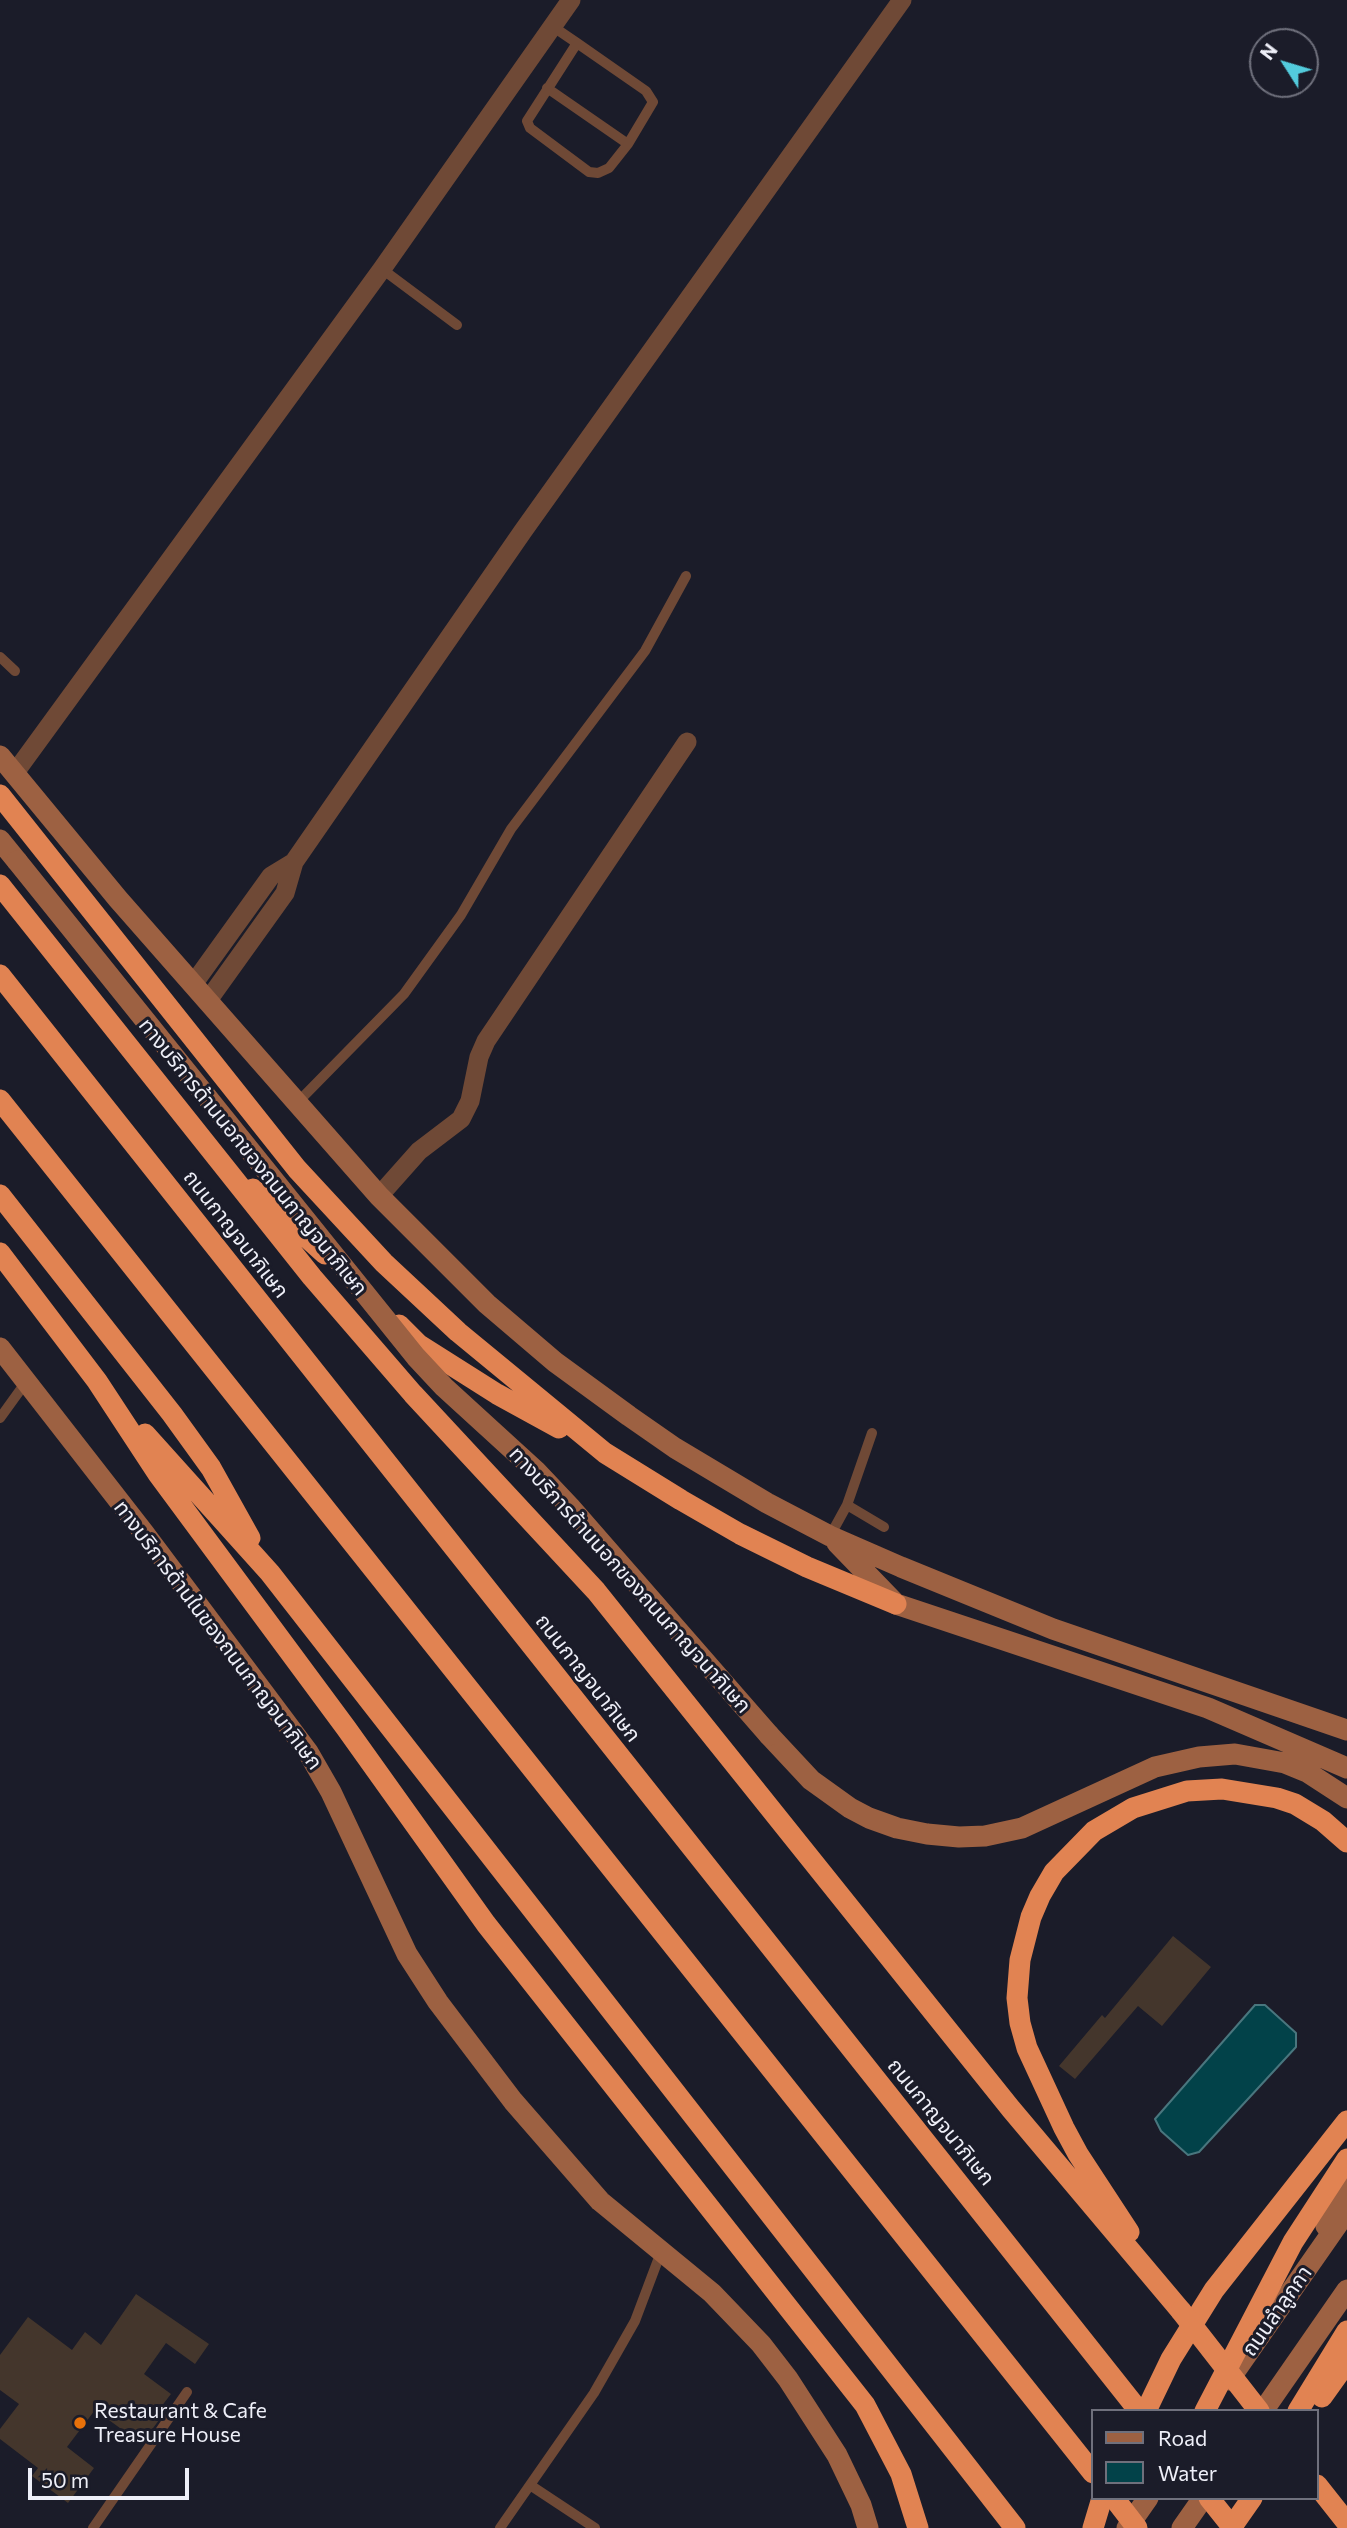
<!DOCTYPE html>
<meta charset="utf-8">
<style>
body{margin:0}
#map{position:relative;width:1347px;height:2528px;overflow:hidden;background:#1b1c29;font-family:Commissioner,sans-serif}
canvas{display:block}
.legend{position:absolute;left:1091px;top:2409px;width:228px;height:91px;box-sizing:border-box;background:#1b1c29;border:2px solid #6f707c;margin:0;padding:9px 12px;list-style:none;font-size:21px;color:#eeeff8}
.legend li{display:flex;align-items:center;gap:14px;height:35px}
.legend b{width:35px;border:2px solid #6f707c}
.north{position:absolute;left:1249px;top:28px;width:70px;height:70px;box-sizing:border-box;background:#1b1c29;border:2px solid #6f707c;border-radius:50%;rotate:307deg;font-size:19px;font-weight:700;line-height:28px;text-align:center;color:#eeeff8}
.north::after{content:'';display:block;margin:auto;width:24px;height:32px;background:#53cbdc;clip-path:polygon(50% 0,100% 100%,50% 72%,0 100%)}
.scale{position:absolute;left:28px;top:2468px;width:161px;height:32px;box-sizing:border-box;border:4px solid #eeeff8;border-top:0;padding-left:9px;font-size:21px;line-height:24px;white-space:nowrap;color:#eeeff8;-webkit-text-stroke:5px #1b1c29;paint-order:stroke}
</style>
<div id="map">
<canvas width="1347" height="2528"></canvas>
<ul class="legend">
<li><b style="height:9px;background:#9d6142"></b>Road</li>
<li><b style="height:19px;background:#024249"></b>Water</li>
</ul>
<div class="north">N</div>
<div class="scale">50 m</div>
</div>
<script>
const context = document.querySelector('canvas').getContext('2d');
context.lineJoin = 'round';
function fillPath(path, color) {
  context.fillStyle = color;
  context.fill(path, 'evenodd');
}
function toPath(rows) {
  const path = new Path2D();
  for (const r of rows) {
    path.moveTo(r[0], r[1]);
    for (let i = 2; i < r.length; i += 2) path.lineTo(r[i], r[i + 1]);
  }
  return path;
}
function trace(path, color, width, dash) {
  context.strokeStyle = color;
  context.lineWidth = width;
  context.lineCap = dash ? 'butt' : 'round';
  context.setLineDash(dash || []);
  context.stroke(path);
}
function write(font, color, halo, rows, align = 'center') {
  context.font = font + ' Commissioner,"Noto Sans Thai",sans-serif';
  context.lineWidth = 6;
  context.setLineDash([]);
  context.textBaseline = 'middle';
  context.strokeStyle = halo;
  context.fillStyle = color;
  for (const [text, x, y, turn = 0] of rows) {
    context.save();
    context.translate(x, y);
    context.rotate((+turn || 0) * Math.PI / 180);
    context.textAlign = isNaN(turn) ? turn : align;
    if (halo) context.strokeText(text, 0, 0);
    context.fillText(text, 0, 0);
    context.restore();
  }
}
const water = toPath([
 [1255,2005,1265,2005,1296,2033,1296,2047,1199,2152,1188,2155,1161,2131,1155,2119,1255,2005]
]);
const building = toPath([
 [1173,1936,1211,1967,1162,2026,1138,2006,1075,2079,1059,2066,1102,2015,1105,2018],
 [136,2294,209,2344,195,2364,166,2343,144,2374,171,2394,154,2416,159,2420,145,2439,134,2432,131,2436,95,2410,67,2447,94,2468,68,2503,32,2476,38,2468,0,2439,0,2429,19,2404,0,2390,0,2355,28,2317,72,2350,85,2332,101,2345]
]);
const lane = toPath([
 [552,26,577,43,646,91,653,102,628,144,609,168,598,173,589,172,530,128,527,121,577,43],
 [547,88,628,144],
 [382,269,457,325],
 [0,657,15,671],
 [297,1103,404,994,461,915,511,829,645,651,686,576],
 [0,1418,26,1382],
 [847,1505,884,1527],
 [830,1536,847,1505,872,1433],
 [530,2485,595,2528],
 [93,2528,187,2392],
 [500,2528,594,2393,635,2321,661,2252]
]);
const street = toPath([
 [14,774,382,269,571,0],
 [194,983,271,876,294,862],
 [209,999,285,893,294,862,523,531,902,0],
 [379,1196,419,1151,461,1119,470,1101,479,1057,486,1041,687,742]
]);
const secondary = toPath([
 [0,756,118,899,379,1196,487,1304,555,1362,629,1416,675,1448,767,1503,830,1536,901,1567,1053,1629,1347,1730],
 [0,840,17,861],
 [0,1348,144,1533,308,1752,331,1792,407,1954,438,2002,513,2101,600,2201,712,2293,761,2344,788,2379,837,2455,861,2505,868,2528],
 [837,1543,896,1604,1208,1708,1347,1768],
 [769,1735,811,1780,850,1808,869,1818,897,1828,927,1834,959,1837,985,1836,1022,1828,1155,1767,1199,1757,1235,1754,1285,1763,1307,1772,1347,1798],
 [1326,2226,1340,2191,1347,2181],
 [1229,2380,1347,2211],
 [1263,2411,1347,2290],
 [1127,2528,1148,2498],
 [1182,2528,1203,2498]
]);
const highway = toPath([
 [0,795,297,1169,384,1263,458,1332,605,1453,681,1500,740,1534,807,1567,896,1604],
 [0,885,312,1277,413,1394,596,1591,1011,2109,1181,2311],
 [0,975,1139,2411],
 [0,1100,1093,2473],
 [253,1189,325,1254],
 [0,1195,172,1414,211,1468,250,1538],
 [0,1253,97,1381,158,1474,346,1728,486,1924,865,2405,901,2474,918,2528],
 [399,1325,418,1344,497,1394,559,1428],
 [145,1434,270,1573,1015,2528],
 [1129,2232,1078,2154,1064,2128,1027,2048,1020,2023,1017,1998,1020,1960,1031,1917,1040,1896,1054,1872,1094,1831,1133,1808,1187,1791,1222,1789,1277,1798,1295,1804,1323,1821,1347,1842],
 [1322,2397,1347,2362],
 [1146,2411,1171,2359,1214,2290,1347,2121],
 [1205,2411,1293,2242,1347,2159],
 [1298,2411,1347,2331],
 [1317,2485,1347,2523],
 [1093,2528,1102,2498],
 [1231,2528,1252,2498]
]);
const secondaryBridge = toPath([
 [17,861,416,1357,444,1387,536,1471,570,1507,769,1735]
]);
const highwayBridge = toPath([
 [1181,2311,1259,2411],
 [1114,2498,1137,2528],
 [1209,2498,1233,2528]
]);
const markers = [
 [80,2423,7,"#e8710a"]
];
const streetNames = [
 ["ทางบริการด้านนอกของถนนกาญจนาภิเษก",253,1157,51],
 ["ถนนกาญจนาภิเษก",236,1234,52],
 ["ทางบริการด้านนอกของถนนกาญจนาภิเษก",630,1580,48],
 ["ทางบริการด้านในของถนนกาญจนาภิเษก",218,1635,53],
 ["ถนนกาญจนาภิเษก",588,1678,52],
 ["ถนนกาญจนาภิเษก",941,2122,51],
 ["ถนนลำลูกกา",1277,2311,-55]
];
const poiNames = [
 ["Restaurant & Cafe",94,2411],
 ["Treasure House",94,2435]
];
fillPath(water, '#024249');
trace(water, '#49767e', 2);
fillPath(building, '#44362c');
trace(lane, '#6f4936', 10);
trace(street, '#6f4936', 19);
trace(secondary, '#9d6142', 21);
trace(highway, '#e18352', 21);
trace(secondaryBridge, '#9d6142', 21);
trace(highwayBridge, '#e18352', 21);
for (const [x, y, r, color] of markers) {
  const dot = new Path2D();
  dot.arc(x, y, r, 0, 2 * Math.PI);
  context.fillStyle = color;
  context.fill(dot);
  trace(dot, '#1b1c29', 2.5);
}
write('21px', '#eeeff8', '#1b1c29', streetNames);
write('21px', '#eeeff8', '#1b1c29', poiNames, 'left');
</script>
